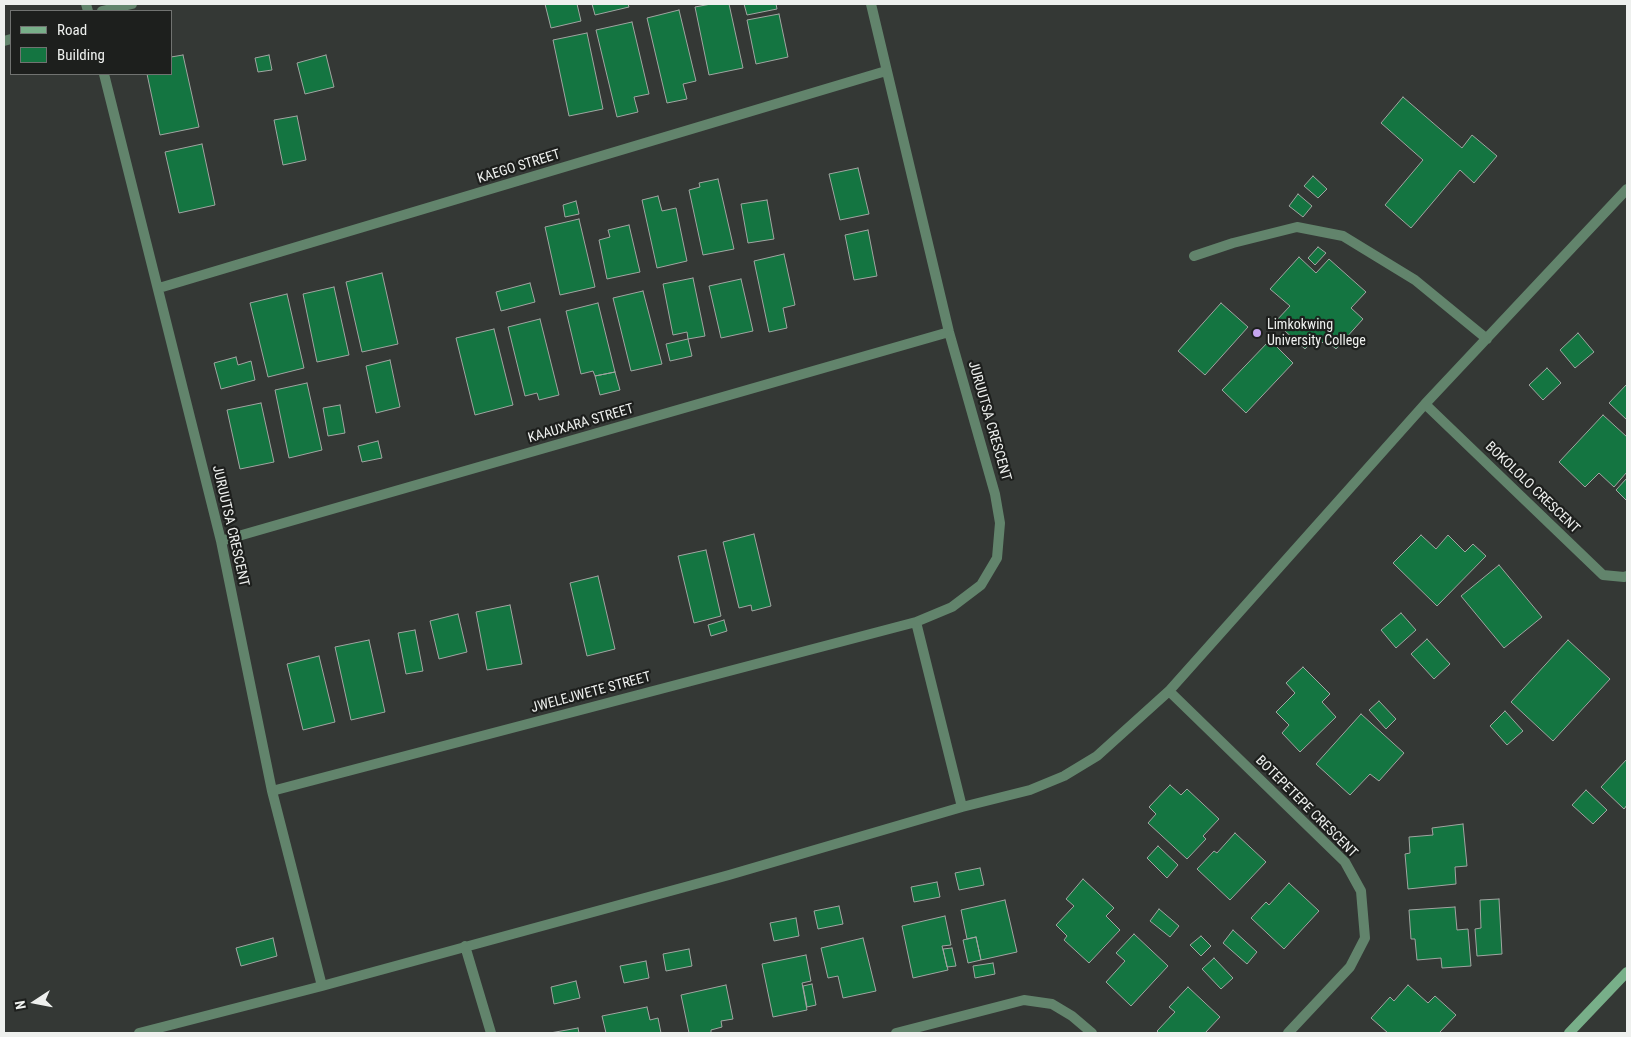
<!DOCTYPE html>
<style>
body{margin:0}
#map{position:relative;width:1631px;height:1037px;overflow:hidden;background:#343835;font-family:"Roboto Condensed",sans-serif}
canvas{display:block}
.frame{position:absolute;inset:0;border:5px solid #eef0ee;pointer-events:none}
.legend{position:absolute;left:10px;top:10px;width:162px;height:65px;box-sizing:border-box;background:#1d1f1d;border:1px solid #717371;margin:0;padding:6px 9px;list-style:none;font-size:15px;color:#eef0ee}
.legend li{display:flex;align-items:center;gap:10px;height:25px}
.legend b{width:25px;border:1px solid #717371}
.north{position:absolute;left:10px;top:977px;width:50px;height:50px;-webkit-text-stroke:4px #1d1f1d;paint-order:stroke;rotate:259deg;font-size:14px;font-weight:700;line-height:20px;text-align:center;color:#eef0ee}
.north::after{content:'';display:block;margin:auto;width:18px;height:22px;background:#eef0ee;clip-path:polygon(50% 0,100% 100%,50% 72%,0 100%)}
</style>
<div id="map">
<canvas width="1631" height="1037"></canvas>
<div class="frame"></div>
<ul class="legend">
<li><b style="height:6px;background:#78af89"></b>Road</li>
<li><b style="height:14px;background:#147541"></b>Building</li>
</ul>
<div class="north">N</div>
</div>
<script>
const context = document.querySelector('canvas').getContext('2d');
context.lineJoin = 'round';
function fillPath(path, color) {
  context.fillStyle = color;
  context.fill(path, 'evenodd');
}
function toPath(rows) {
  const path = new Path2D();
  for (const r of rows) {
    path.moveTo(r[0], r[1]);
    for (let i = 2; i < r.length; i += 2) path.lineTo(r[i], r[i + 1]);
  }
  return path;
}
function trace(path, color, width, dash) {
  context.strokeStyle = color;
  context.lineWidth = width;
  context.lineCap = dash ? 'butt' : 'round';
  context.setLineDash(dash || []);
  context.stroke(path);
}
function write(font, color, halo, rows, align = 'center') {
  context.font = font + ' "Roboto Condensed",sans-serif';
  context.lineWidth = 4.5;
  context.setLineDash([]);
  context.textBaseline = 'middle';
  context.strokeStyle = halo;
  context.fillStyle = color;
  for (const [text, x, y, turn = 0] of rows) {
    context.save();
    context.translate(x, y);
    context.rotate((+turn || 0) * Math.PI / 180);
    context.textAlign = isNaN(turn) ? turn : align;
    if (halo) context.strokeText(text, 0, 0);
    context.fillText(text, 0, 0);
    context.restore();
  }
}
const building = toPath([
 [545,4,577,4,581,21,551,28,545,4],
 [592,4,628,4,629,7,595,15,592,4],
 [711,4,729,4,743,68,709,75,695,7,711,4],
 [744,4,776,4,777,9,747,15,744,4],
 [679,10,696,81,683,84,687,99,667,103,647,18,679,10],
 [779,14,788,57,756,64,747,20,779,14],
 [632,22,649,94,634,97,638,112,617,117,596,30,632,22],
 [587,33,603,109,569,116,553,40,587,33],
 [183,55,199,127,160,135,147,74,171,74,171,57,183,55],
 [269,55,272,70,258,72,255,58,269,55],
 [326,55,334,87,305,94,297,63,326,55],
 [1403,97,1462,148,1472,135,1497,156,1474,183,1460,170,1411,228,1385,205,1423,160,1381,123,1403,97],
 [297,116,306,160,283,165,274,120,297,116],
 [202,144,215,205,179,213,165,152,202,144],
 [858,168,869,214,840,220,829,174,858,168],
 [1313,176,1327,189,1318,198,1304,186,1313,176],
 [718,179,734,249,703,255,689,190,700,187,699,183,718,179],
 [1298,194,1312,206,1303,217,1289,206,1298,194],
 [658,196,662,211,676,208,687,261,657,268,642,200,658,196],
 [767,200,774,239,748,243,741,204,767,200],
 [576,201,579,214,565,217,563,205,576,201],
 [579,219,595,287,560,295,545,227,579,219],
 [629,225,640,272,607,279,599,240,610,237,608,230,629,225],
 [868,230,877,276,854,280,845,235,868,230],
 [1318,247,1326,253,1315,265,1308,258,1318,247],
 [784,254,795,305,783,308,787,328,769,332,754,261,784,254],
 [1299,257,1316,273,1329,259,1366,292,1351,308,1363,319,1336,349,1326,340,1323,343,1316,337,1305,349,1275,322,1290,306,1270,289,1299,257],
 [382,273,398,344,362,352,346,282,382,273],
 [693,278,705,336,688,339,687,332,673,335,663,284,693,278],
 [741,279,753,331,721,338,709,286,741,279],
 [530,283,535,302,501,311,496,292,530,283],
 [334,287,349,355,317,362,303,294,334,287],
 [643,291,662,364,631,371,613,298,643,291],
 [287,294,304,368,268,377,250,303,287,294],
 [598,303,615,372,595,376,593,371,581,374,566,311,598,303],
 [1221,303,1248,327,1205,375,1178,351,1221,303],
 [540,319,559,395,539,400,537,393,525,396,508,327,540,319],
 [494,329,513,405,475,415,456,338,494,329],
 [1578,333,1594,352,1575,368,1560,350,1578,333],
 [688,339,692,356,670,361,666,344,688,339],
 [1270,340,1293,363,1246,413,1222,390,1270,340],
 [236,357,238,365,251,361,255,380,221,389,214,363,236,357],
 [390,360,400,407,376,413,366,366,390,360],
 [1547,368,1561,383,1543,400,1529,385,1547,368],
 [615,372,620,390,600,395,595,376,615,372],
 [307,383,322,450,289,458,275,390,307,383],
 [1627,384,1627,420,1609,403,1627,384],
 [261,403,274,462,240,469,227,410,261,403],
 [340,405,345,433,328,436,323,408,340,405],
 [1603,415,1627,437,1627,472,1614,487,1599,473,1585,487,1559,462,1603,415],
 [378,441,382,458,362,462,358,446,378,441],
 [1627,478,1627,501,1616,490,1627,478],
 [754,534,771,606,752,611,751,605,739,608,723,542,754,534],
 [1421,535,1436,549,1448,535,1465,552,1473,544,1486,556,1437,606,1393,563,1421,535],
 [706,550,721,616,694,623,678,556,706,550],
 [1499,565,1542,617,1504,648,1461,596,1499,565],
 [598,576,615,649,587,656,570,583,598,576],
 [510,605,522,664,487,670,476,612,510,605],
 [1401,613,1416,630,1396,648,1381,630,1401,613],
 [458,614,467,652,439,659,430,621,458,614],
 [724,620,727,631,711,636,708,625,724,620],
 [415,630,423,671,406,674,398,633,415,630],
 [1427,639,1450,664,1434,679,1411,654,1427,639],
 [369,640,385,712,351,720,335,647,369,640],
 [1568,640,1610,679,1553,741,1511,702,1568,640],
 [319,656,335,722,303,730,287,664,319,656],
 [1303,667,1330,694,1322,702,1336,717,1300,752,1282,733,1289,725,1276,712,1295,693,1286,683,1303,667],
 [1379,701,1396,719,1386,729,1369,710,1379,701],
 [1505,711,1523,731,1507,745,1490,726,1505,711],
 [1361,714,1404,753,1379,781,1370,774,1350,795,1316,764,1361,714],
 [1627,759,1627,805,1624,809,1601,787,1627,759],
 [1170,785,1181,795,1187,789,1219,819,1203,836,1206,839,1187,859,1148,823,1156,814,1149,807,1170,785],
 [1586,790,1607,810,1593,824,1572,805,1586,790],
 [1463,824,1467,866,1455,867,1456,884,1408,889,1405,854,1410,853,1409,837,1433,835,1432,828,1463,824],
 [1235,833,1266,862,1230,900,1197,869,1214,851,1217,853,1235,833],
 [1158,846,1178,865,1167,878,1147,858,1158,846],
 [980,868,984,885,959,890,955,873,980,868],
 [1083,879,1114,908,1106,916,1120,930,1089,963,1064,940,1067,936,1056,925,1074,906,1066,899,1083,879],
 [937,882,940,897,914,902,911,887,937,882],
 [1289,883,1319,911,1284,949,1251,918,1266,902,1269,905,1289,883],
 [1499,899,1502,954,1477,956,1475,929,1481,928,1480,900,1499,899],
 [1005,900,1017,952,981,960,976,937,967,939,961,910,1005,900],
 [839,906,843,924,818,929,814,911,839,906],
 [1455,907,1457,930,1468,929,1471,966,1442,968,1441,958,1417,960,1415,939,1411,939,1409,910,1455,907],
 [1159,909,1179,926,1170,937,1150,921,1159,909],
 [945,916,951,945,942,946,948,970,913,978,902,926,945,916],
 [796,918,799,936,774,941,770,923,796,918],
 [1233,930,1257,952,1247,964,1223,943,1233,930],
 [1134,934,1168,966,1131,1006,1106,982,1125,961,1116,953,1134,934],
 [1201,936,1211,946,1201,956,1190,945,1201,936],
 [976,937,981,960,968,963,963,940,976,937],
 [273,938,277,956,241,966,236,948,273,938],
 [863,938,876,991,843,998,838,976,828,978,821,948,863,938],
 [952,948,956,966,947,967,943,949,952,948],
 [689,949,692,966,666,971,663,954,689,949],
 [806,955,811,981,802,983,807,1010,773,1017,762,964,806,955],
 [1214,958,1233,978,1221,989,1202,969,1214,958],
 [646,961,649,978,624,983,620,966,646,961],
 [993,963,995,974,975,978,973,966,993,963],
 [576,981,580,998,554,1004,551,987,576,981],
 [812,984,816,1005,807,1007,803,986,812,984],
 [726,985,733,1019,721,1021,722,1027,711,1030,711,1033,689,1033,681,995,726,985],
 [1408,985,1428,1003,1435,996,1456,1015,1439,1033,1388,1033,1371,1018,1390,997,1394,1001,1408,985],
 [1188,987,1220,1017,1205,1033,1159,1033,1157,1031,1175,1012,1169,1007,1188,987],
 [647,1007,650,1020,658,1018,661,1033,606,1033,602,1016,647,1007],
 [578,1028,579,1033,550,1033,578,1028]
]);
const street = toPath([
 [86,4,88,11],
 [871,4,949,332,995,494,1000,523,997,558,981,585,952,607,916,622,962,807],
 [102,11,132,4],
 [4,41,11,39],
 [104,74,221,541,272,791,322,986],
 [1194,256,1233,243,1297,227,1343,236,1415,280,1487,339],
 [159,288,886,71],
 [1425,404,1603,575,1624,577,1627,576],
 [221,541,949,332],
 [1169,691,1345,862,1361,891,1365,938,1350,967,1288,1033],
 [272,791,916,622],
 [465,946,491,1033],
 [139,1033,322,986,729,875,962,807,1030,790,1064,776,1097,756,1169,691,1425,404,1627,189],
 [896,1033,1024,1000,1052,1004,1072,1016,1092,1033]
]);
const secondary = toPath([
 [1569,1033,1627,972]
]);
const markers = [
 [1257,333,5,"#c6a6f0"]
];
const streetNames = [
 ["KAEGO STREET",519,167,-17],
 ["JURUUTSA CRESCENT",989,421,74],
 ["KAAUXARA STREET",581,424,-16],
 ["BOKOLOLO CRESCENT",1532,488,44],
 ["JURUUTSA CRESCENT",230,526,77],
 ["JWELEJWETE STREET",591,693,-15],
 ["BOTEPETEPE CRESCENT",1306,807,45]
];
const poiNames = [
 ["Limkokwing",1267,325],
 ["University College",1267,341]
];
fillPath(building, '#147541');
trace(building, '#a0a5a1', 1);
trace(street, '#62846c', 10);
trace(secondary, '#78af89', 10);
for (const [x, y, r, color] of markers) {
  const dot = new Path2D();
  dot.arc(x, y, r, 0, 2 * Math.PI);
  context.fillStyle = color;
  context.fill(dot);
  trace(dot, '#1d1f1d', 2);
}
write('14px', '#eef0ee', '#1d1f1d', streetNames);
write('14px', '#eef0ee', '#1d1f1d', poiNames, 'left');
</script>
